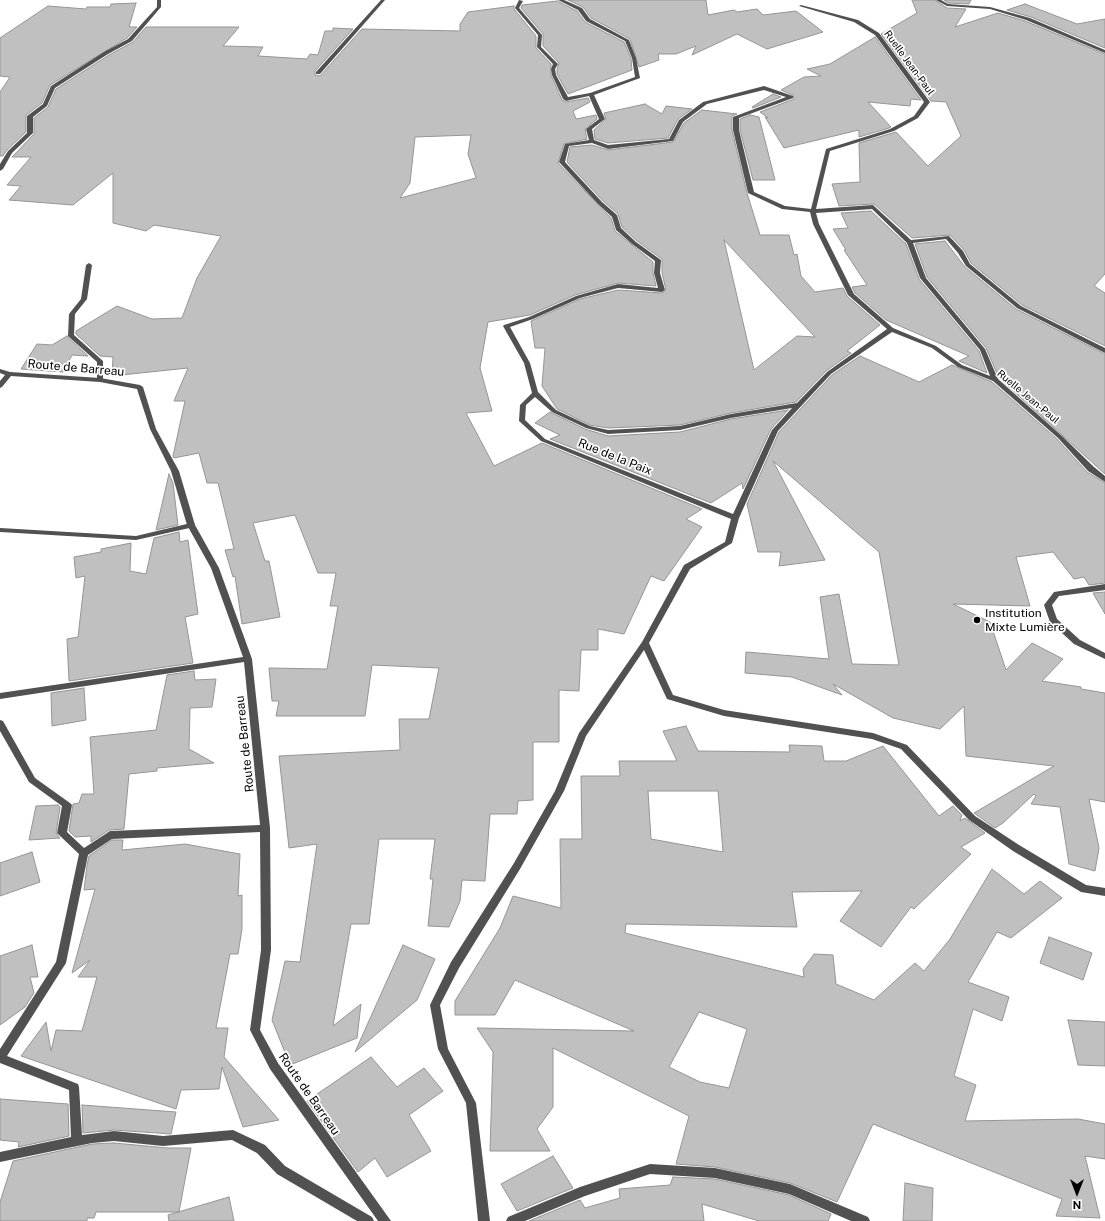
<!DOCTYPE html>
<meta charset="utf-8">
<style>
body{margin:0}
#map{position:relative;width:1105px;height:1221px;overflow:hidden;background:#fff;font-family:"Public Sans",sans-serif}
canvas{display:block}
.north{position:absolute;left:1057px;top:1173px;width:40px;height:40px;-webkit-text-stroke:3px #fff;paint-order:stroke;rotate:180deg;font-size:11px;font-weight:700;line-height:16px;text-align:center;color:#000}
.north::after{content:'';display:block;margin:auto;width:14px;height:18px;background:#000;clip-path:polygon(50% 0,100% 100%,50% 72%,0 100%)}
</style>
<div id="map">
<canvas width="1105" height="1221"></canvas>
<div class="north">N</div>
</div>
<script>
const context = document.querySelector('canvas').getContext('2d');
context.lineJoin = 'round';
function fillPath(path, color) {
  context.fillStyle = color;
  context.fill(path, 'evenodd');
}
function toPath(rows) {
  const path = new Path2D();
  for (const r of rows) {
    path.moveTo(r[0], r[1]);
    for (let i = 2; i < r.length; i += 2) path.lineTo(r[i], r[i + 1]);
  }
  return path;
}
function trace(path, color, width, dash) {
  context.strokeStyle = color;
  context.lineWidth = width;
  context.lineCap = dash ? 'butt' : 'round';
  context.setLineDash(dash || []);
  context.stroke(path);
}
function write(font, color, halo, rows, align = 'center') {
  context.font = font + ' "Public Sans",sans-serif';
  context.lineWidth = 3.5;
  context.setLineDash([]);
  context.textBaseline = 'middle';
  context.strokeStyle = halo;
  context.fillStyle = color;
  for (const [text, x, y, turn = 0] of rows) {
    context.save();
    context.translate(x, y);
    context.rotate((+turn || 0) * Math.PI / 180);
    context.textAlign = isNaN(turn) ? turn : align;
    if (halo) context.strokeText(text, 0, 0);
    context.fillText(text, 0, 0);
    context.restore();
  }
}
const building = toPath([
 [568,0,706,0,708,15,734,10,737,12,757,9,763,15,796,11,823,32,767,49,737,34,692,55,696,46,676,54,658,54,659,60,639,67,630,39,591,18,583,7,568,0],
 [912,0,935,0,947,8,966,9,955,27,998,13,1025,21,1105,54,1105,274,1094,286,1105,293,1105,346,1022,305,971,263,964,250,950,235,912,238,874,204,839,206,832,184,860,182,859,143,896,132,928,166,961,136,946,102,931,101,881,34,917,13,912,0],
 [944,0,971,0,969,4,948,3,944,0],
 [557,1,577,11,585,22,624,42,631,58,632,70,568,94,557,74,557,69,559,63,543,46,543,34,521,8,522,5,557,1],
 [136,3,129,27,137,27,127,38,50,85,42,103,26,115,26,132,7,150,3,156,0,156,0,92,10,77,0,76,0,38,48,6,86,9,87,7,110,7,111,4,136,3],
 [1025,4,1077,24,1105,19,1105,48,1031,17,1007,10,1025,4],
 [514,6,514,9,536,36,536,48,551,64,551,75,562,100,566,102,588,98,590,102,573,111,576,119,596,115,597,119,585,129,587,139,564,144,558,163,611,218,615,231,653,262,653,273,656,286,618,283,575,295,530,315,488,322,480,368,492,411,466,413,494,466,542,443,702,509,686,519,702,527,664,581,651,576,624,634,598,629,598,650,581,650,579,691,559,690,559,742,533,742,533,800,518,801,517,814,490,814,485,881,462,880,460,901,449,927,428,926,433,879,430,879,435,839,379,839,369,924,351,924,333,1026,361,1004,357,1038,290,1065,272,1020,285,961,300,962,317,844,289,848,279,756,400,750,399,719,429,719,439,668,372,665,365,716,276,716,279,701,272,701,269,668,327,669,338,606,330,606,336,573,318,573,295,515,253,523,265,561,269,561,280,617,242,624,235,576,233,577,225,550,234,549,218,483,207,483,199,453,174,458,173,456,185,401,174,401,188,368,112,376,113,357,100,356,76,334,76,331,117,306,152,319,182,318,197,278,221,236,154,225,146,231,113,223,113,173,73,205,9,200,21,186,7,185,31,157,12,157,34,134,34,118,48,107,56,89,109,55,133,42,146,27,239,27,223,46,263,47,258,56,307,59,310,54,318,55,325,31,333,31,333,28,353,29,315,71,315,75,320,76,362,29,460,31,460,24,468,12,514,6],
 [471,135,468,154,476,178,400,198,410,183,415,137,471,135],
 [875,37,921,100,911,99,910,106,868,102,891,127,889,128,859,137,859,130,784,148,765,117,768,118,760,112,794,99,793,95,781,90,804,77,821,76,807,69,830,64,875,37],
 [773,94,781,97,753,108,752,107,773,94],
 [645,104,662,114,666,106,692,109,678,119,668,138,608,143,595,139,594,130,606,119,604,113,645,104],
 [702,110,737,114,732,116,732,130,747,193,760,235,789,235,794,255,797,254,801,276,815,292,843,288,847,296,880,325,847,351,851,353,826,371,796,402,731,413,680,425,608,428,590,425,557,409,542,386,545,348,535,348,531,321,580,299,618,290,662,293,666,290,662,273,662,259,637,241,622,227,618,214,603,201,567,162,570,147,592,145,608,150,673,142,684,123,702,110],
 [724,240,815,337,797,336,754,370,724,240],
 [750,115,759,117,775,180,753,180,740,130,740,119,750,115],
 [871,211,906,244,919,279,979,351,987,373,959,361,969,356,886,320,855,293,852,287,867,285,844,250,846,250,833,229,848,228,841,213,871,211],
 [945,241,965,267,1016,309,1105,354,1105,474,999,378,986,348,927,277,915,244,945,241],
 [67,336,88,356,72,355,63,372,21,369,37,344,52,345,67,336],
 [860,356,919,382,952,365,992,382,1057,439,1087,472,1105,483,1105,583,1089,585,1084,577,1074,579,1053,552,1016,557,1030,606,953,604,990,622,1006,670,1032,643,1063,659,1042,681,1081,687,1081,689,1105,693,1105,802,1089,799,1099,848,1095,871,1069,864,1060,807,1031,804,1036,796,1034,794,1003,823,995,828,974,813,1054,766,966,756,964,706,940,729,893,718,833,684,842,695,792,677,745,673,746,652,829,659,820,597,839,594,852,664,899,665,879,552,773,461,825,560,779,566,781,552,758,552,747,504,779,432,832,375,860,356],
 [788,410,771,429,743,489,742,483,711,503,550,439,560,435,535,423,550,412,585,429,608,436,680,432,731,419,788,410],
 [169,474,173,483,178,525,156,530,169,474],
 [179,532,180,542,188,540,198,614,185,617,193,663,69,681,67,639,78,637,85,576,76,578,74,557,101,552,101,549,131,543,130,571,146,574,154,538,179,532],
 [1105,592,1105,614,1093,593,1105,592],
 [194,671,195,680,216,679,212,707,190,708,189,749,214,763,157,768,157,771,129,774,124,829,109,830,91,842,91,836,75,837,69,831,73,804,79,803,82,794,94,794,90,737,156,730,167,675,194,671],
 [84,688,86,720,52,726,51,693,84,688],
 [686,726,698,751,790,752,789,745,822,746,824,761,846,761,883,746,939,816,953,806,962,815,960,821,965,818,985,833,961,847,971,854,914,909,911,907,881,947,840,921,862,891,792,892,797,927,626,924,625,933,804,977,803,969,814,954,833,955,836,984,874,1000,915,963,924,971,950,939,992,869,1024,894,1040,881,1062,898,1011,938,997,932,968,982,1009,997,1002,1021,973,1009,954,1076,976,1085,965,1121,1078,1119,1105,1124,1105,1159,1085,1156,1100,1218,1056,1216,1062,1199,873,1124,837,1202,790,1183,715,1167,676,1164,689,1116,553,1048,553,1107,537,1129,550,1151,490,1151,493,1052,477,1028,634,1031,515,980,495,1015,455,1015,455,1001,500,928,513,896,561,908,560,839,582,839,581,776,620,776,619,761,677,761,663,731,686,726],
 [648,791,718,791,723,852,651,839,648,791],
 [699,1012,747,1029,729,1088,700,1082,669,1067,699,1012],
 [58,805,60,807,56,833,60,838,29,840,36,806,58,805],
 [112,840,123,840,122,850,185,844,240,854,238,896,242,895,242,929,238,954,230,954,216,1028,228,1028,224,1057,279,1120,243,1127,222,1067,219,1089,181,1090,176,1109,21,1056,46,1022,51,1051,56,1030,82,1031,97,977,78,977,90,960,72,973,95,889,84,890,87,865,89,856,112,840],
 [32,852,40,882,0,896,0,863,32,852],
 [1049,937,1092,953,1083,980,1040,963,1049,937],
 [32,945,38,977,30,977,34,993,25,1007,0,1025,0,956,32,945],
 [403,945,435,959,417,1000,355,1052,403,945],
 [1068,1020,1105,1022,1105,1066,1078,1065,1068,1020],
 [371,1057,397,1087,424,1068,443,1091,409,1115,431,1151,387,1177,375,1158,358,1172,307,1101,371,1057],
 [0,1099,68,1104,69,1136,18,1147,19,1142,0,1140,0,1099],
 [82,1105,176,1112,171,1134,114,1130,83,1133,82,1105],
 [114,1143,168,1148,191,1148,179,1212,96,1212,94,1218,87,1218,87,1221,0,1221,0,1202,13,1161,92,1144,114,1143],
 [553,1156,573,1188,517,1211,501,1184,553,1156],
 [673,1177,715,1179,789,1195,831,1214,828,1221,759,1221,702,1204,704,1221,529,1221,580,1200,585,1208,620,1198,619,1189,670,1185,673,1177],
 [905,1183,933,1188,932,1221,903,1221,905,1183],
 [229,1197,234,1221,169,1221,168,1215,229,1197]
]);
const service = toPath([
 [89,263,92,265,87,299,75,314,74,335,103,361,103,380,100,382,97,380,97,362,68,336,69,314,81,299,86,265,89,263],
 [191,523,194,523,195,525,194,527,136,540,0,532,0,528,136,536,191,523]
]);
const minor = toPath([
 [157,0,161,0,161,7,132,41,108,54,55,88,47,106,33,117,33,133,12,153,3,169,0,171,0,164,8,151,27,133,27,116,43,104,51,86,104,52,128,39,157,7,157,0],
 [381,0,385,0,320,74,316,74,316,72,381,0],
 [519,0,523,1,519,8,542,35,541,47,558,64,555,69,556,75,568,97,590,93,635,77,632,58,625,41,586,21,578,10,558,0,564,0,582,8,590,19,629,40,636,58,640,78,594,95,605,119,592,129,594,140,608,145,669,139,679,120,703,102,764,86,793,96,793,98,739,118,739,130,754,192,785,206,811,209,826,149,890,129,914,116,924,102,875,35,854,22,799,6,801,5,858,20,879,33,930,102,918,118,894,131,830,151,816,209,873,205,911,240,949,236,963,251,970,264,1021,306,1105,348,1105,353,1103,352,1017,308,966,266,958,253,946,239,913,243,926,278,985,349,998,379,1062,436,1094,467,1105,476,1105,482,1088,471,1058,438,993,381,958,367,932,348,892,332,831,374,778,431,739,518,732,543,690,569,649,643,673,695,724,710,873,733,907,745,975,816,1019,845,1086,885,1105,888,1105,896,1081,892,1013,851,969,820,901,749,872,739,724,716,667,699,644,650,586,736,564,791,520,869,459,968,440,1005,448,1049,476,1103,490,1221,478,1221,466,1103,438,1049,430,1005,451,962,514,863,555,791,579,733,642,642,684,565,725,542,731,519,541,441,519,421,520,405,532,393,524,363,503,326,504,325,529,317,576,296,618,284,658,288,654,273,655,261,632,244,616,230,612,217,598,204,559,162,565,144,589,140,586,129,599,119,589,96,566,101,563,99,552,75,551,69,553,64,537,47,538,35,515,8,519,0],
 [764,90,786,97,733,117,733,130,748,193,782,209,810,212,813,224,848,295,887,329,827,372,797,403,731,414,680,426,608,430,590,426,556,410,538,392,530,363,510,327,533,319,580,298,618,288,662,292,665,290,660,273,661,260,636,242,621,228,617,215,602,202,565,162,569,146,592,143,608,149,673,141,683,122,707,104,764,90],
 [872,209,907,243,920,278,980,350,990,376,962,365,936,346,893,328,854,294,819,224,816,213,872,209],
 [535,397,552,412,586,428,608,434,680,430,731,418,792,408,772,430,733,514,545,439,525,420,526,405,535,397],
 [936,0,941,0,948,4,990,7,1030,18,1105,50,1105,53,1026,20,990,9,947,6,936,0],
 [0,369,10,372,100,378,140,385,143,387,156,429,179,471,195,525,219,568,252,659,270,828,271,950,260,1030,278,1063,391,1221,378,1221,270,1069,250,1030,261,950,260,832,112,839,88,855,66,963,7,1056,78,1084,79,1087,82,1135,114,1131,163,1136,233,1130,265,1145,285,1166,372,1217,374,1221,357,1221,277,1174,257,1153,232,1140,163,1146,114,1141,92,1143,0,1162,0,1152,71,1137,69,1090,0,1063,0,1049,56,962,79,854,57,833,62,806,29,782,0,731,0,720,3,721,35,778,70,803,72,805,67,832,84,848,110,831,260,825,244,662,0,699,0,693,243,657,211,568,187,525,171,471,150,429,137,389,100,382,11,376,2,387,0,388,0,381,5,375,0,373,0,369],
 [1105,584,1105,590,1059,596,1052,605,1057,619,1080,640,1105,653,1105,659,1074,644,1050,622,1044,605,1054,592,1105,584],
 [650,1164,715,1168,790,1184,868,1217,870,1221,851,1221,789,1194,715,1178,650,1174,585,1196,525,1221,506,1221,508,1217,580,1187,650,1164]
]);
const markers = [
 [977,620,4,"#000"]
];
const farStreetnames = [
 ["Ruelle Jean-Paul",909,63,54],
 ["Ruelle Jean-Paul",1028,397,40]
];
const streetNames = [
 ["Route de Barreau",76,368,5],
 ["Rue de la Paix",615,457,22],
 ["Route de Barreau",245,744,-96],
 ["Route de Barreau",309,1094,55]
];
const poiNames = [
 ["Institution",985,613],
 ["Mixte Lumière",985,627]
];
fillPath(building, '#c0c0c0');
trace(building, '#959595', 1);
fillPath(service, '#515151');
fillPath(minor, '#515151');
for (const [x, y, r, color] of markers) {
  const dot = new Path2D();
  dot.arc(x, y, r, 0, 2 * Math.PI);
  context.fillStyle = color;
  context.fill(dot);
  trace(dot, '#fff', 1.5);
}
write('10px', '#000', '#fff', farStreetnames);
write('12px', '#000', '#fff', streetNames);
write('12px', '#000', '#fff', poiNames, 'left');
</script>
